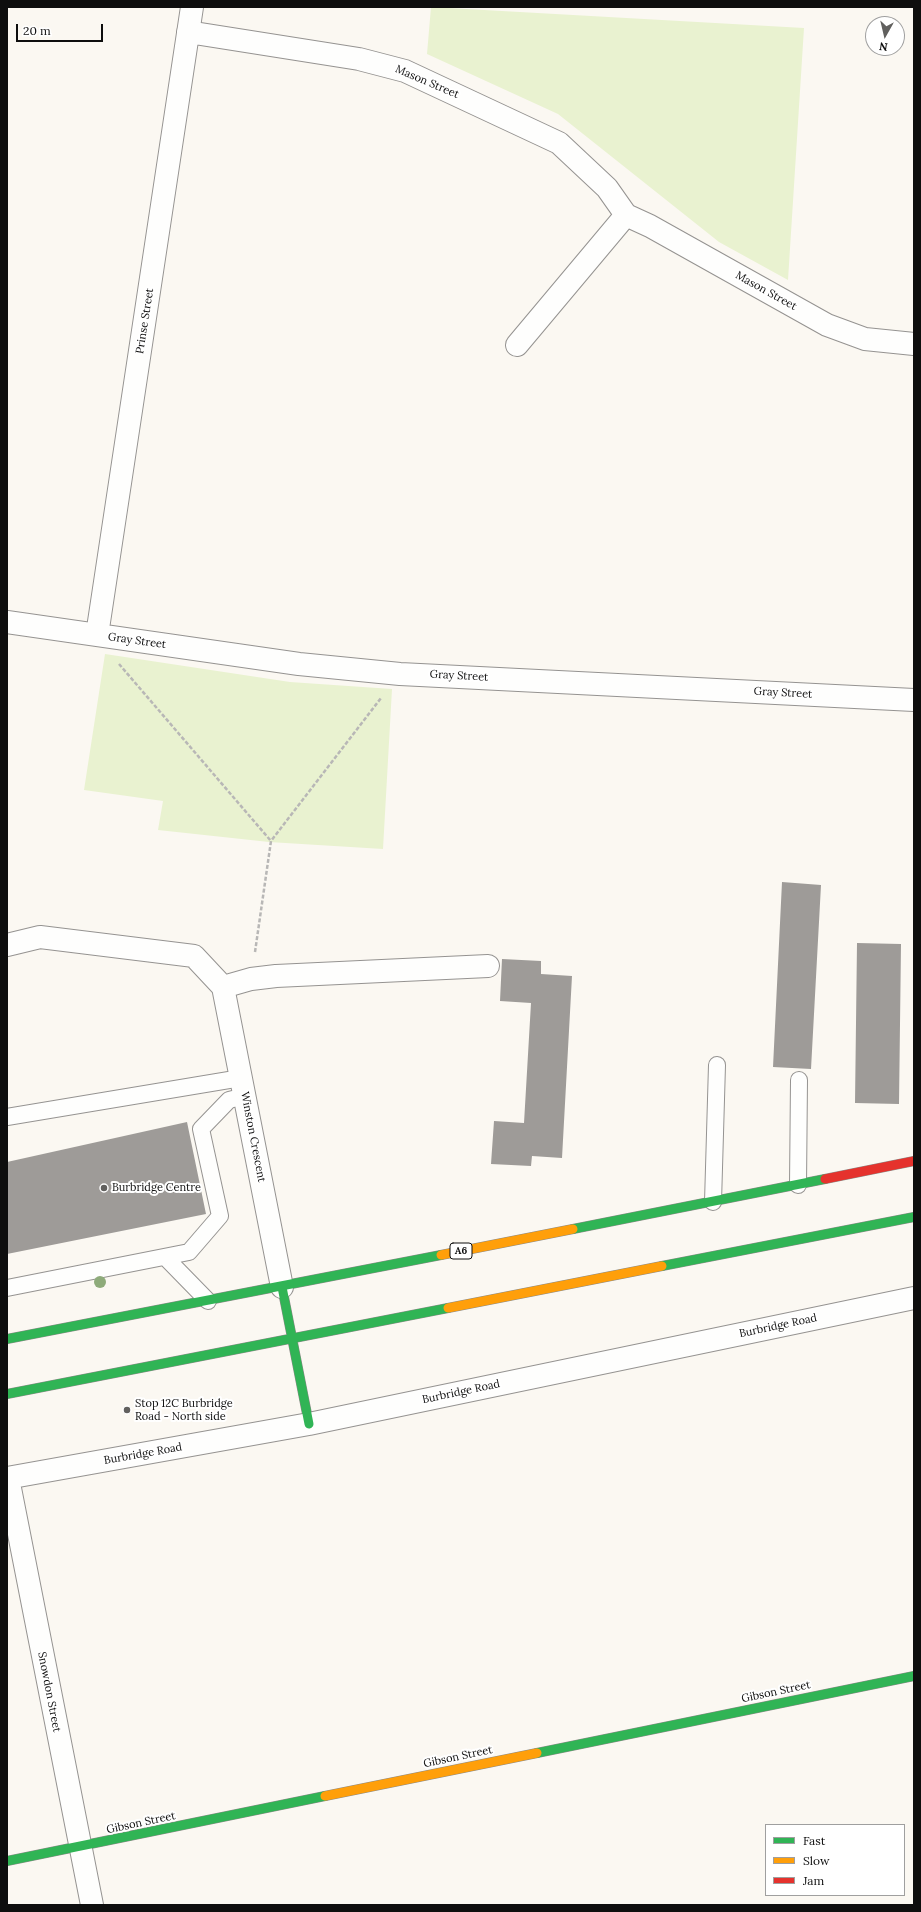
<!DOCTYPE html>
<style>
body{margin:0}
#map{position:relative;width:921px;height:1912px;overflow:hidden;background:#fbf8f2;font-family:Lora,serif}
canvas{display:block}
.frame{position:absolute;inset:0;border:8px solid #0e0e0e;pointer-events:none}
.legend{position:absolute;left:765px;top:1824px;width:140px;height:72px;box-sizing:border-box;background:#fff;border:1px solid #9f9f9f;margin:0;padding:5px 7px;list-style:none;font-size:12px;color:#0e0e0e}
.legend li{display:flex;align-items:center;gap:8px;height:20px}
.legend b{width:20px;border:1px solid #9f9f9f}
.north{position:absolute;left:865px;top:16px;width:40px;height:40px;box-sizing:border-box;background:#fff;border:1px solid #9f9f9f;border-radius:50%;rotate:188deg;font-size:11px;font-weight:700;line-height:16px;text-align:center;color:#0e0e0e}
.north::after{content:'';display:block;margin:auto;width:14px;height:18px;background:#61605e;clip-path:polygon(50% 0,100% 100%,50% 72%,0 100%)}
.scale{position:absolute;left:16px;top:24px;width:87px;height:18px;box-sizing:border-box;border:2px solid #0e0e0e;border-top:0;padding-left:5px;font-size:12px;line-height:14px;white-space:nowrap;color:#0e0e0e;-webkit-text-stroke:3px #fff;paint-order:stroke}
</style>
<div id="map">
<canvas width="921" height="1912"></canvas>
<div class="frame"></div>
<ul class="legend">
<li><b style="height:5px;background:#30b455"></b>Fast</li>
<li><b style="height:5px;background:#ff9f0a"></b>Slow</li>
<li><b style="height:5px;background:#e5322d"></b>Jam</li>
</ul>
<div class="north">N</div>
<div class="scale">20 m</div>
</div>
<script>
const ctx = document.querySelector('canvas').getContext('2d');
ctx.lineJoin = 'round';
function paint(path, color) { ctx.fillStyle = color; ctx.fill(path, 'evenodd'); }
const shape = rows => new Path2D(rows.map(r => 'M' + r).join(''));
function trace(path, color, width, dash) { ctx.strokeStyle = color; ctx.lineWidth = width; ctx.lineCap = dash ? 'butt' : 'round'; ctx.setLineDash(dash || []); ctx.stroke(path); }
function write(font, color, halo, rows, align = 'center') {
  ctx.font = font + ' Lora,serif'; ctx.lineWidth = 4; ctx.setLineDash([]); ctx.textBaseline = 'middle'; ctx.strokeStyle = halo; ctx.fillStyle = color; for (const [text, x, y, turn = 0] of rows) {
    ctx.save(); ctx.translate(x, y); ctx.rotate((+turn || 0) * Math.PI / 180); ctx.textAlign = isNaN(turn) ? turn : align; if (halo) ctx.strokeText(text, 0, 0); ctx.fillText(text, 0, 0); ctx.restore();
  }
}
paint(shape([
 [431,7,804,28,788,280,719,242,558,114,427,54],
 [105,654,290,682,392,689,383,849,269,842,158,830,163,801,84,790]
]), '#e9f2d0');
paint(shape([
 [782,882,821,885,811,1069,773,1067],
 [857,943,901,944,899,1104,855,1103],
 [502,959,541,961,541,974,572,976,562,1158,532,1156,531,1166,491,1164,494,1121,524,1123,531,1003,500,1001],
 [187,1122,206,1214,7,1254,7,1162]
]), '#9e9b98');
const lane = shape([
 [7,1117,241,1078],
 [798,1185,799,1080],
 [713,1202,717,1065],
 [165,1257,208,1301],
 [7,1288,189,1252,220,1216,201,1129,229,1100,245,1096]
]);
const street = shape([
 [188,32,359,59,405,71,559,143,607,188,626,215,650,226,827,325,865,339,914,344],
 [517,345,626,215],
 [7,622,299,664,400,674,914,700],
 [97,635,192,7],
 [7,945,40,937,194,956,223,987,282,1287],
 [223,987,251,979,276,976,488,966],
 [7,1478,309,1424,914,1298],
 [8,1478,92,1905]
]);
const fast = shape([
 [573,1229,825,1179],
 [662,1266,914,1217],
 [282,1287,309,1424],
 [7,1339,441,1255],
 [7,1394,448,1308],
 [537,1753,914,1676],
 [7,1861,325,1796]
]);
const slow = shape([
 [441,1255,573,1229],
 [448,1308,662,1266],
 [325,1796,537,1753]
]);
const jam = shape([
 [825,1179,914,1161]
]);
trace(lane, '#959391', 18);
trace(street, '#959391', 24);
trace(fast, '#8b8a87', 10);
trace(slow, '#8b8a87', 10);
trace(jam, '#8b8a87', 10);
trace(shape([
 [119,664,271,841],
 [255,952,271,841,381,698]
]), '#b8b7b6', 2.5, [4, 2]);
trace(lane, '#fefefd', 16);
trace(street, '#fefefd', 22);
trace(fast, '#30b455', 9);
trace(slow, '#ff9f0a', 9);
trace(jam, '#e5322d', 9);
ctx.fillStyle = '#8eab7a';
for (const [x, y] of [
 [100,1282]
]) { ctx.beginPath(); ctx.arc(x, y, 6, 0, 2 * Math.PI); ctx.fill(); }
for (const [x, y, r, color] of [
 [104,1188,4,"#61605e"],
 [127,1410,4,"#61605e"]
]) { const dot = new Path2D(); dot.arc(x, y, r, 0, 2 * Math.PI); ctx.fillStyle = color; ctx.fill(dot); trace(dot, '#fff', 1.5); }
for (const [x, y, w] of [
 [461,1251,22]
]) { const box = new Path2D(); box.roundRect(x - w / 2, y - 8, w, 16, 3); ctx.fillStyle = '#fff'; ctx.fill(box); trace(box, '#0e0e0e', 1); }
write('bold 10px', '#0e0e0e', null, [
 ["A6",461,1251]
]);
write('11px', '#0e0e0e', '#fff', [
 ["Mason Street",427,82,23],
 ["Mason Street",766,291,29],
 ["Prinse Street",145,321,-81],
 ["Gray Street",137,641,8],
 ["Gray Street",459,676,3],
 ["Gray Street",783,693,3],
 ["Winston Crescent",253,1137,79],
 ["Burbridge Road",778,1326,-12],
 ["Burbridge Road",461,1392,-12],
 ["Burbridge Road",143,1454,-10],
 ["Snowdon Street",49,1692,79],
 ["Gibson Street",776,1692,-12],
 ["Gibson Street",458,1757,-12],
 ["Gibson Street",141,1823,-12]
]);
write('11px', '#0e0e0e', '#fff', [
 ["Burbridge Centre",112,1188],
 ["Stop 12C Burbridge",135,1404],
 ["Road - North side",135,1417]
], 'left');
</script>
